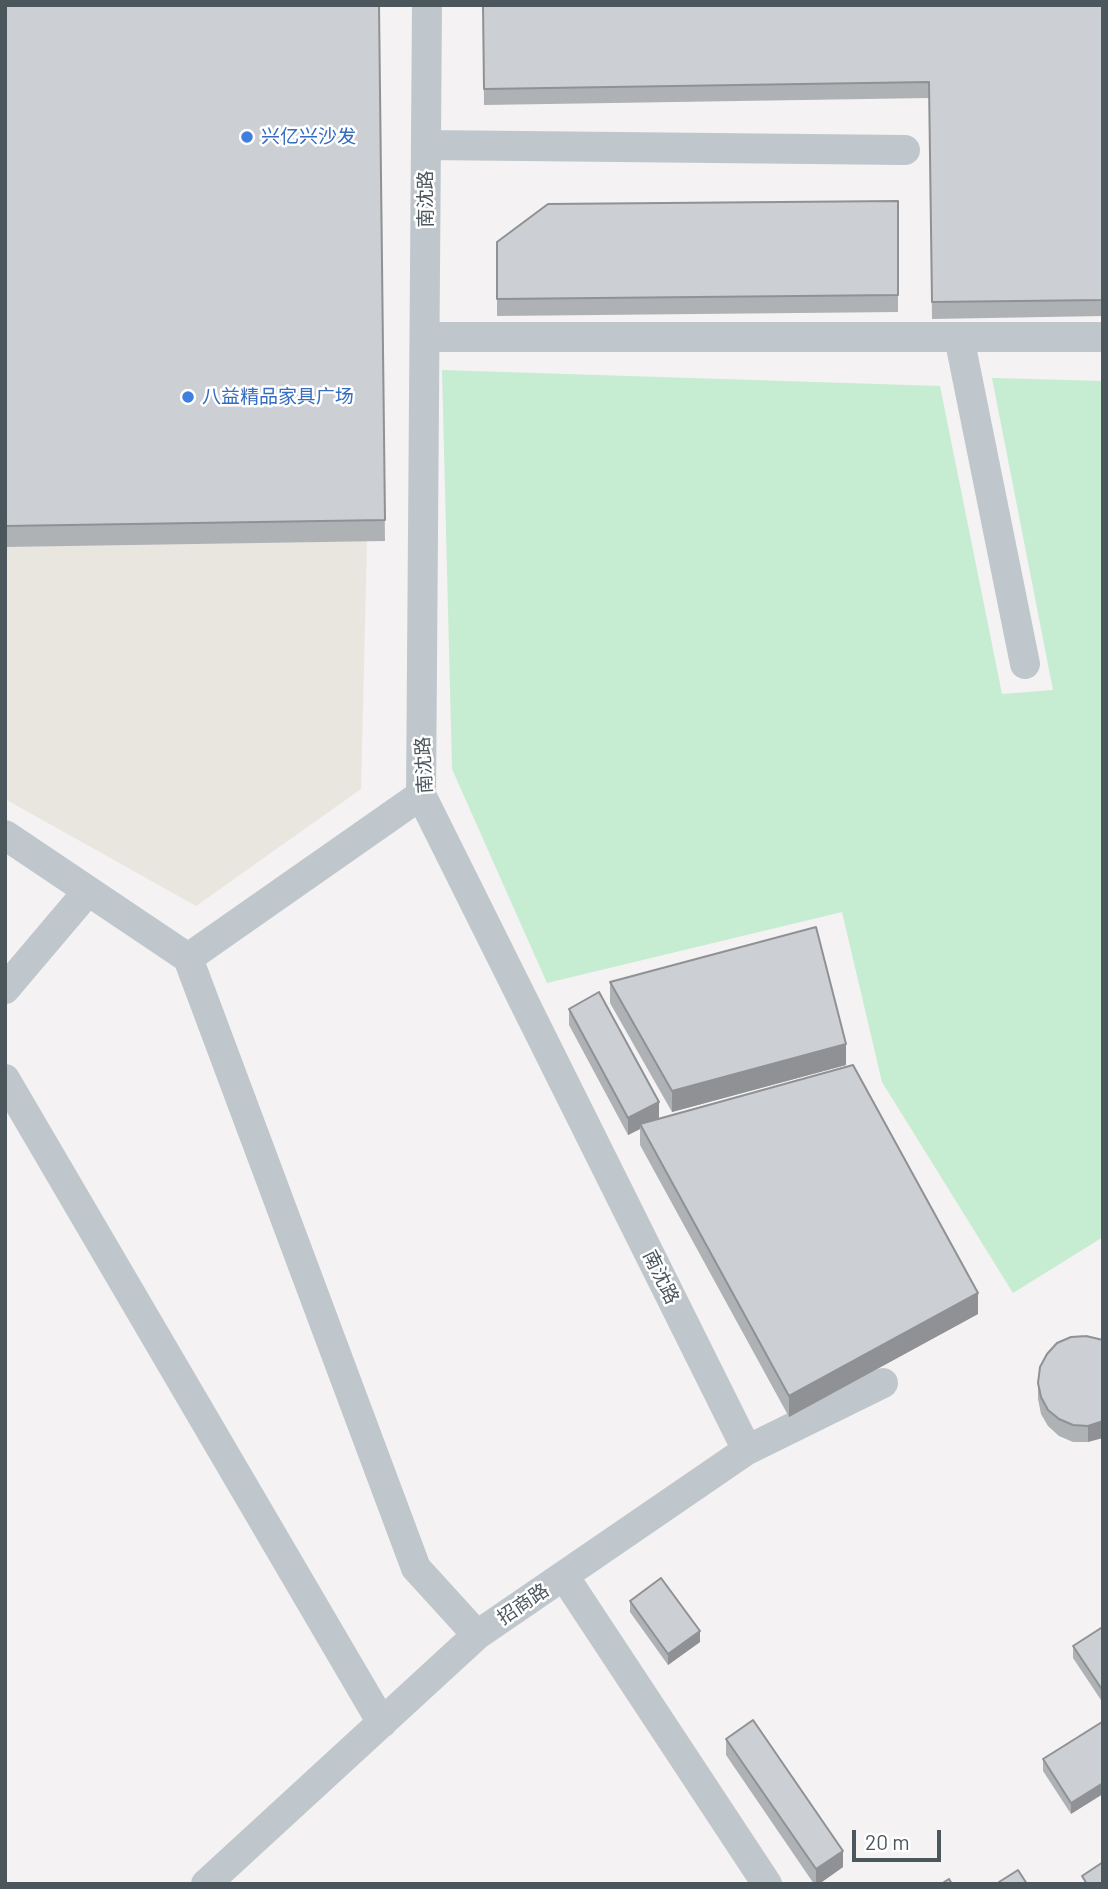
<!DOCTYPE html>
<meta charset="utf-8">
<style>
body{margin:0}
#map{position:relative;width:1108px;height:1889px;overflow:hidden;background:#f4f2f2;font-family:Barlow,sans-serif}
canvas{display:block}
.frame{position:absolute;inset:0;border:7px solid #4b565d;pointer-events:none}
.scale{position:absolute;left:852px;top:1830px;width:89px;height:32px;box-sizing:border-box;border:4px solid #4b565d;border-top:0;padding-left:9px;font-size:21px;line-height:24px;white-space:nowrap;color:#4b565d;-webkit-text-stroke:5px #fff;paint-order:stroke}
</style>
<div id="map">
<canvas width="1108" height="1889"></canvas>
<div class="frame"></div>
<div class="scale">20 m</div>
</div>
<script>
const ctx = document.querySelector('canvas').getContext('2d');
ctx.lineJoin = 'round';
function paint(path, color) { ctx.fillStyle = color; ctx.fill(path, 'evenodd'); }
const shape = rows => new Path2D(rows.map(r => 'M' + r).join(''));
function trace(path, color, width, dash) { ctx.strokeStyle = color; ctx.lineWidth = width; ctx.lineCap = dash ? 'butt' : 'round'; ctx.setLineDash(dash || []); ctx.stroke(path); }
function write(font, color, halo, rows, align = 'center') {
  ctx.font = font + ' Barlow,"Noto Sans SC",sans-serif'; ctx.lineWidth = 5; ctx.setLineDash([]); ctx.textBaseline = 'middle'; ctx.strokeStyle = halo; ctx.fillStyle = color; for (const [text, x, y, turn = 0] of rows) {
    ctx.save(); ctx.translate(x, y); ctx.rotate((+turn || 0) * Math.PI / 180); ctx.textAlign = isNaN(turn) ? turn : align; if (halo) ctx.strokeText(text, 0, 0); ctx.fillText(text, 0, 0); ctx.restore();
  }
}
paint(shape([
 [5,5,380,5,361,789,196,906,5,799]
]), '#e9e6e0');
paint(shape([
 [442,370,940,386,1002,694,1053,690,992,378,1103,381,1103,1237,1013,1293,882,1082,842,912,547,983,452,769]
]), '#c6ecd1');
trace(shape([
 [427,5,421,795,747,1450],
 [426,145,905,150],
 [425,337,1103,337],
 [959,337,1025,664],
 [5,835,188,958,421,795],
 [188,958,416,1568,477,1635],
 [5,989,88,891],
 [5,1079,382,1723],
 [564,1576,767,1884],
 [206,1884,477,1635,747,1450,883,1383]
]), '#bfc7cc', 30);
paint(shape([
 [5,5,379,5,385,541,5,547],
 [483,5,1103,5,1103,316,932,319,929,98,484,105],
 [898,201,898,312,497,316,497,242],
 [610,982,846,1065,672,1112,610,1003],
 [569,1009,659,1119,978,1314,789,1417,640,1145,640,1129,628,1135,569,1025],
 [1100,1339,1088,1442,1073,1442,1059,1436,1048,1426,1041,1414,1038,1399,1038,1383],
 [630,1601,700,1642,668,1665,630,1612],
 [1103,1631,1103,1703,1073,1658,1073,1646],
 [1102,1722,1071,1814,1043,1771,1043,1759],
 [726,1739,843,1867,819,1884,814,1884,726,1755]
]), '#afb2b5');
paint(shape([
 [846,1044,846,1065,672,1112,672,1091],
 [659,1102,659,1119,640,1124,640,1129,628,1135,628,1118],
 [978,1293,978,1314,789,1417,789,1396],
 [1103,1421,1103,1438,1088,1442,1088,1426],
 [700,1631,700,1642,668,1665,668,1654],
 [1103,1783,1103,1794,1071,1814,1071,1803],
 [843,1851,843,1867,819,1884,816,1884,816,1869]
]), '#8f9194');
const building = shape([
 [5,5,379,5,385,520,5,526,5,5],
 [483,5,1103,5,1103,300,932,302,929,82,484,89,483,5],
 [898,201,898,295,497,299,497,242,548,204,898,201],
 [816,927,846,1044,672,1091,610,982,816,927],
 [599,992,659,1102,628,1118,569,1009,599,992],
 [853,1065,978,1293,789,1396,640,1124,853,1065],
 [1086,1336,1103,1340,1103,1421,1088,1426,1073,1425,1059,1419,1048,1410,1041,1397,1038,1383,1040,1367,1047,1354,1057,1343,1071,1337,1086,1336],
 [661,1578,700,1631,668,1654,630,1601,661,1578],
 [1101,1628,1103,1631,1103,1691,1073,1646,1101,1628],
 [753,1720,843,1851,816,1869,726,1739,753,1720],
 [1102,1722,1103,1783,1071,1803,1043,1759,1102,1722],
 [1103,1862,1103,1884,1087,1884,1082,1876,1103,1862],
 [1018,1870,1027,1884,1000,1884,999,1882,1018,1870],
 [949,1879,952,1884,941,1884,949,1879]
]);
paint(building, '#cccfd3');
trace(building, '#8f9194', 2);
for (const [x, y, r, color] of [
 [247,137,7,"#3f7fe0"],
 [188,397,7,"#3f7fe0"]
]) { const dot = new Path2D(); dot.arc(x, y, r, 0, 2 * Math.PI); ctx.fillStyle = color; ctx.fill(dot); trace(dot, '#fff', 2.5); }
write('19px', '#366cbe', '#fff', [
 ["兴亿兴沙发",261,137],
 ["八益精品家具广场",202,397]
], 'left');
write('19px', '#4b565d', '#fff', [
 ["南沈路",426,199,-90],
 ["南沈路",424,765,-93],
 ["南沈路",661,1277,64],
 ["招商路",523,1604,-34]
]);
</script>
